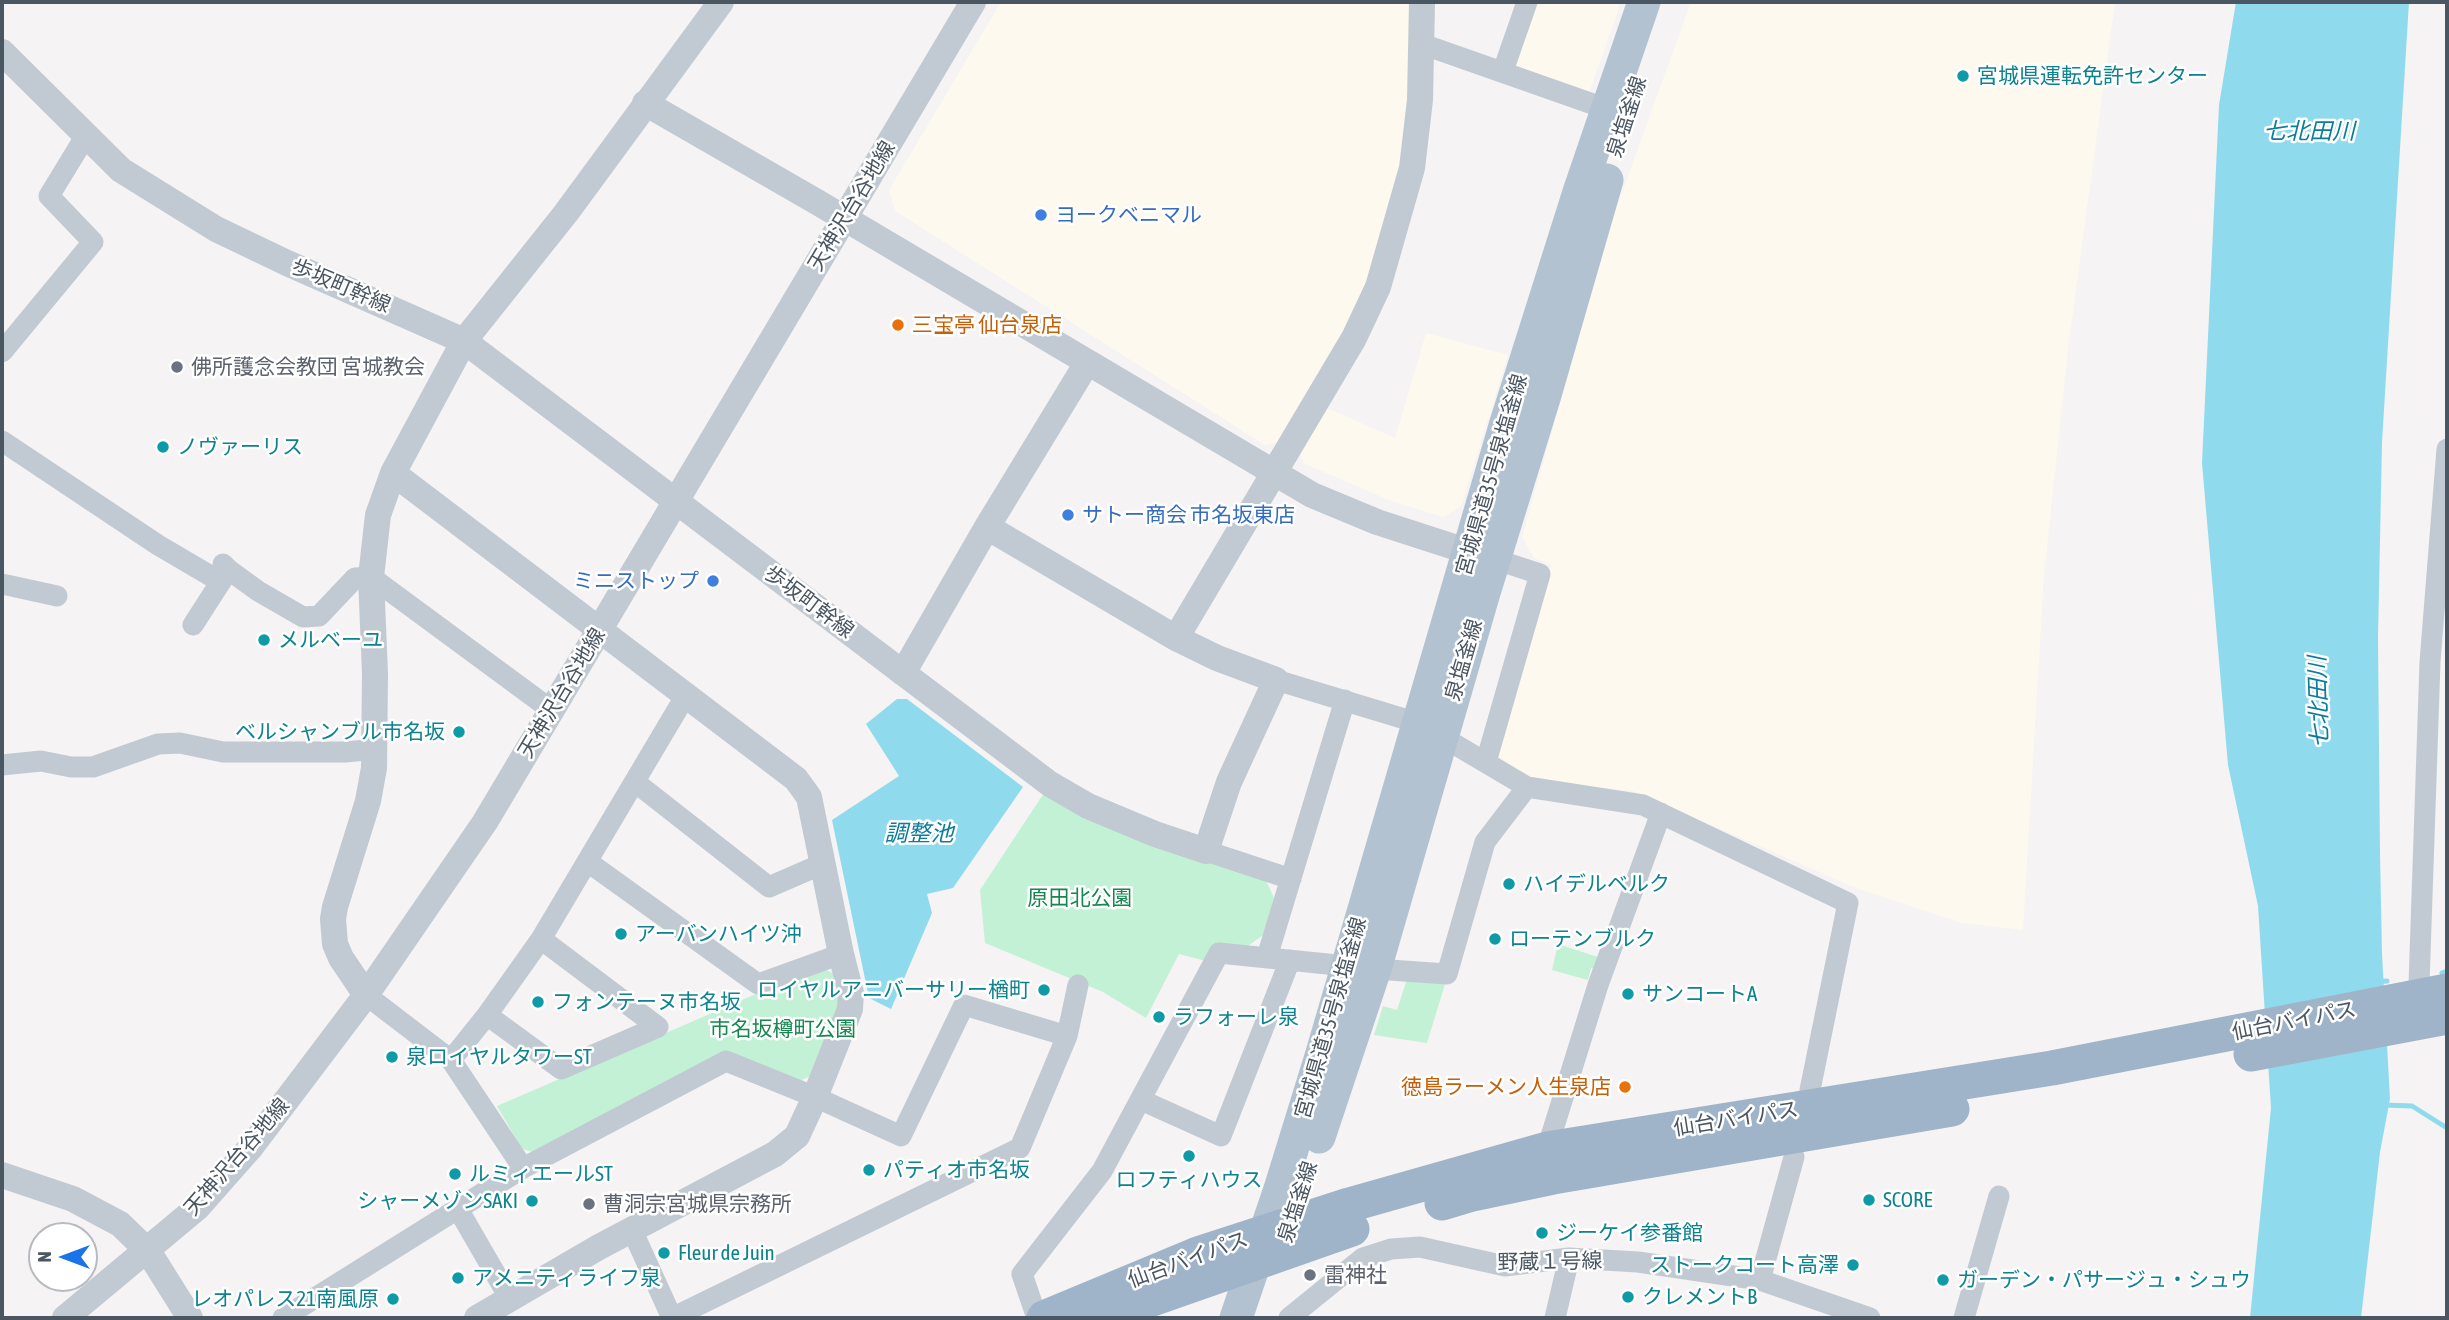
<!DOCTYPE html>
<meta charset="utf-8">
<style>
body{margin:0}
#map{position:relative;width:2449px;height:1320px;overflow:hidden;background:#f5f3f3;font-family:"Asap Condensed",sans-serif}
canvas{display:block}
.frame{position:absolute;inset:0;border:4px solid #4a5661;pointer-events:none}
.north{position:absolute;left:28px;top:1222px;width:70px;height:70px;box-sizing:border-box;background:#fff;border:2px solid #b7bbc0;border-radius:50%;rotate:270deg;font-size:19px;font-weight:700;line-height:28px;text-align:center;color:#4a5661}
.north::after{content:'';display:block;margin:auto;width:24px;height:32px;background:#1a73e8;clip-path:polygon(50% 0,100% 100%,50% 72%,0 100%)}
</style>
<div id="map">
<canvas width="2449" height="1320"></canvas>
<div class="frame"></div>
<div class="north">N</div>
</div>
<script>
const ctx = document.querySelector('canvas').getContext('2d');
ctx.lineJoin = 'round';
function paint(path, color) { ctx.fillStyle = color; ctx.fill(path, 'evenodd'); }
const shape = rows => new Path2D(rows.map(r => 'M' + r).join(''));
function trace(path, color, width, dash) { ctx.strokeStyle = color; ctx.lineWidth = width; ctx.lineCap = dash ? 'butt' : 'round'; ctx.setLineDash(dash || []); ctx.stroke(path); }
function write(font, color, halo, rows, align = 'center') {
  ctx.font = font + ' "Asap Condensed","Noto Sans JP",sans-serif'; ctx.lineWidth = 5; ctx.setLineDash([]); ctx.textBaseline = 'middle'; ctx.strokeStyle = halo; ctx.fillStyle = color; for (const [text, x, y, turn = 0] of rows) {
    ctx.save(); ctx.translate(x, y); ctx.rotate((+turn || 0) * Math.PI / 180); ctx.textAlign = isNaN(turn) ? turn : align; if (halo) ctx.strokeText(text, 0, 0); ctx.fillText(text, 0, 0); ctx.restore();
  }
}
paint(shape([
 [1001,2,1413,2,1404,160,1379,258,1349,328,1280,442,1265,445,895,211,889,190],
 [1536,2,1621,2,1589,93,1517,68,1515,61],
 [1691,2,2115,2,2068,349,2044,576,2023,930,1962,923,1856,888,1633,791,1534,780,1496,755,1551,565,1534,558,1522,537,1611,223],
 [1426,333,1508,355,1461,506,1443,517,1391,501,1303,463,1300,453,1325,407,1395,438]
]), '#fdf9ef');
paint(shape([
 [1046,790,1265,878,1274,898,1265,934,1246,947,1206,961,1179,954,1146,1018,1103,992,985,943,980,890],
 [1558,944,1601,958,1597,970,1591,968,1588,980,1552,970],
 [824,969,835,974,839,1006,811,1076,799,1081,729,1054,533,1152,522,1149,497,1106,756,994],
 [1407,979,1445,984,1427,1043,1374,1035,1383,1006,1397,1010]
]), '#c3f1d5');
paint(shape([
 [2236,2,2409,2,2382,442,2378,638,2380,854,2382,954,2390,1099,2380,1152,2361,1318,2250,1318,2271,1108,2258,906,2228,765,2202,463,2219,105],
 [897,699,907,699,1023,787,953,888,927,894,932,913,891,1009,869,998,832,820,899,776,866,724]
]), '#90daee');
trace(shape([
 [2442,973,2447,971],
 [2376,982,2387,981],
 [2383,1105,2412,1106,2447,1128]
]), '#90daee', 5);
trace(shape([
 [1422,44,1607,109],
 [1503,71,1527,2],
 [2,352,93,242,49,196,85,137],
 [2,441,158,545,221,582],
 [223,564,229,570,258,591,303,617,319,616,355,578,371,577,550,709],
 [2,584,57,596],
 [193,625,227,572],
 [1276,680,1418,723],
 [1442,740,1456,745,1527,787,1643,805,1848,903,1810,1090],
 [1486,762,1540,574,1494,559],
 [2,765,41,761,71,767,93,767,158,744,180,743,223,752,345,752,376,749],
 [635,782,769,887,822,864],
 [1206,851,1291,879],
 [588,862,758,984,841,954],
 [1267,957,1345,700],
 [1375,969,1447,974,1485,842,1527,787],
 [2419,984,2430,662,2447,449],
 [366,995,451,1060,523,1168],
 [487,1015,561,1069,658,1027,541,939],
 [451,1060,487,1015,541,939,686,695],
 [1141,1100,1221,1136,1290,960],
 [1547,1149,1598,985,1661,813],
 [458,1209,510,1299],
 [632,1230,672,1318],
 [1760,1280,1794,1157],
 [283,1318,523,1168,726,1061,815,1097,901,1136,964,1005,1067,1036],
 [672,1318,1020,1148,1067,1036,1078,985],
 [1037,1318,1022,1274,1102,1171,1219,953,1347,966],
 [1289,1318,1363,1258,1391,1249,1420,1247,1505,1266,1569,1258,1638,1262,1760,1280,1870,1318],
 [1555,1318,1569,1258],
 [1964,1318,1999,1196]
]), '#c1cad2', 21);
trace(shape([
 [2,52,121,170,216,229,287,263,464,341,1050,784,1088,806,1155,834,1206,851,1229,782,1276,680,1217,658,1176,638,987,527],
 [645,103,817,202,1312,495,1377,522,1485,557],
 [393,473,796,779,809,797,841,954,851,993,850,1009,815,1097,797,1136,775,1154,599,1247,477,1318],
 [1176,638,1354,338,1378,287,1412,168,1420,100,1422,2],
 [903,673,987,527,1087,363],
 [366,995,341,958,335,944,333,919,335,907,368,801,374,768,375,674,371,577,378,515,393,473,464,341,566,213,721,2],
 [2,1175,73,1199,120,1224,148,1251,190,1318],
 [65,1318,198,1207,251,1147,366,995,485,822,973,2]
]), '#c1cad2', 26);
trace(shape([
 [1319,1137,1375,969,1483,596,1545,395,1607,180],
 [1236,1318,1280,1189,1322,1053,1505,426,1580,189,1644,2]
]), '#b3c2d1', 33);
trace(shape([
 [2251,1054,2447,1017],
 [1442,1203,1472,1194,1553,1177,1952,1109],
 [1044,1318,1198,1254,1349,1205,1547,1149,2052,1068,2447,991],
 [1107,1318,1138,1304,1352,1229]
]), '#9fb4c9', 35);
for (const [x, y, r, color] of [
 [1963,76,7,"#0f9aa8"],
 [1041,215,7,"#3f7fe0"],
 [898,325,7,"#e8710a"],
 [177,367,7,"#6b7280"],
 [163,447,7,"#0f9aa8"],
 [1068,515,7,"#3f7fe0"],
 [713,581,7,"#3f7fe0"],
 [264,640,7,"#0f9aa8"],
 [459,732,7,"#0f9aa8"],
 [1509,884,7,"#0f9aa8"],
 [621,934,7,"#0f9aa8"],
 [1495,939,7,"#0f9aa8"],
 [1044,990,7,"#0f9aa8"],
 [1628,994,7,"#0f9aa8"],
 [538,1002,7,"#0f9aa8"],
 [1159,1017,7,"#0f9aa8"],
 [392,1057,7,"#0f9aa8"],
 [1625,1087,7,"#e8710a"],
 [1189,1156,7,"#0f9aa8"],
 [869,1170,7,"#0f9aa8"],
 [455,1174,7,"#0f9aa8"],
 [1869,1200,7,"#0f9aa8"],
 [532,1201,7,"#0f9aa8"],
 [589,1204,7,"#6b7280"],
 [1542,1233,7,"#0f9aa8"],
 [664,1253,7,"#0f9aa8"],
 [1853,1265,7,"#0f9aa8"],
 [1310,1275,7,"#6b7280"],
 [458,1278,7,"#0f9aa8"],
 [1943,1280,7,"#0f9aa8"],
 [1628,1297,7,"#0f9aa8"],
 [393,1299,7,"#0f9aa8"]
]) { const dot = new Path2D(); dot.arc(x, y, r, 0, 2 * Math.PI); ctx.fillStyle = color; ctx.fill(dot); trace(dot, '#fff', 2.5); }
write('21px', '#0d838f', '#fff', [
 ["宮城県運転免許センター",1977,76],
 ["ノヴァーリス",177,447],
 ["メルベーユ",278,640],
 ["ベルシャンブル市名坂",445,732,"right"],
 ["ハイデルベルク",1523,884],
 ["アーバンハイツ沖",635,934],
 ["ローテンブルク",1509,939],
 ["ロイヤルアニバーサリー楢町",1030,990,"right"],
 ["サンコートA",1642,994],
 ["フォンテーヌ市名坂",552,1002],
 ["ラフォーレ泉",1173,1017],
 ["泉ロイヤルタワーST",406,1057],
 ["パティオ市名坂",883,1170],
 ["ルミィエールST",469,1174],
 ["ロフティハウス",1189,1180,"center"],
 ["SCORE",1883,1200],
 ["シャーメゾンSAKI",518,1201,"right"],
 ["ジーケイ参番館",1556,1233],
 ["Fleur de Juin",678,1253],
 ["ストークコート高澤",1839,1265,"right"],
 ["アメニティライフ泉",472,1278],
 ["ガーデン・パサージュ・シュウ",1957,1280],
 ["クレメントB",1642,1297],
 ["レオパレス21南風原",379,1299,"right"]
], 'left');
write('21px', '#4a5661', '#fff', [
 ["泉塩釜線",1627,117,-72],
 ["天神沢台谷地線",852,206,-59],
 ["歩坂町幹線",341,286,23],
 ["宮城県道35号泉塩釜線",1492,475,-74],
 ["歩坂町幹線",809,602,37],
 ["泉塩釜線",1464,660,-74],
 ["天神沢台谷地線",562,693,-59],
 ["宮城県道35号泉塩釜線",1331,1018,-74],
 ["仙台バイパス",2294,1021,-11],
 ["仙台バイパス",1736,1119,-9],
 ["天神沢台谷地線",237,1157,-49],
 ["泉塩釜線",1298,1202,-72],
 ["仙台バイパス",1188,1260,-20],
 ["野蔵１号線",1550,1262,-1]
]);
write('21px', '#366cbe', '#fff', [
 ["ヨークベニマル",1055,215],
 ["サトー商会 市名坂東店",1082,515],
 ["ミニストップ",699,581,"right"]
], 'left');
write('21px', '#c56008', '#fff', [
 ["三宝亭 仙台泉店",912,325],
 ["徳島ラーメン人生泉店",1611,1087,"right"]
], 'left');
write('21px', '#5b616d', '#fff', [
 ["佛所護念会教団 宮城教会",191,367],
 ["曹洞宗宮城県宗務所",603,1204],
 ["雷神社",1324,1275]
], 'left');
write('21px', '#17864f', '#fff', [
 ["原田北公園",1080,898],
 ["市名坂樽町公園",783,1029]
]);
write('italic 23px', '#0c7c9b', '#fff', [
 ["七北田川",2309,132],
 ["七北田川",2319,702,-92],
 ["調整池",919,834]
]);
</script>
